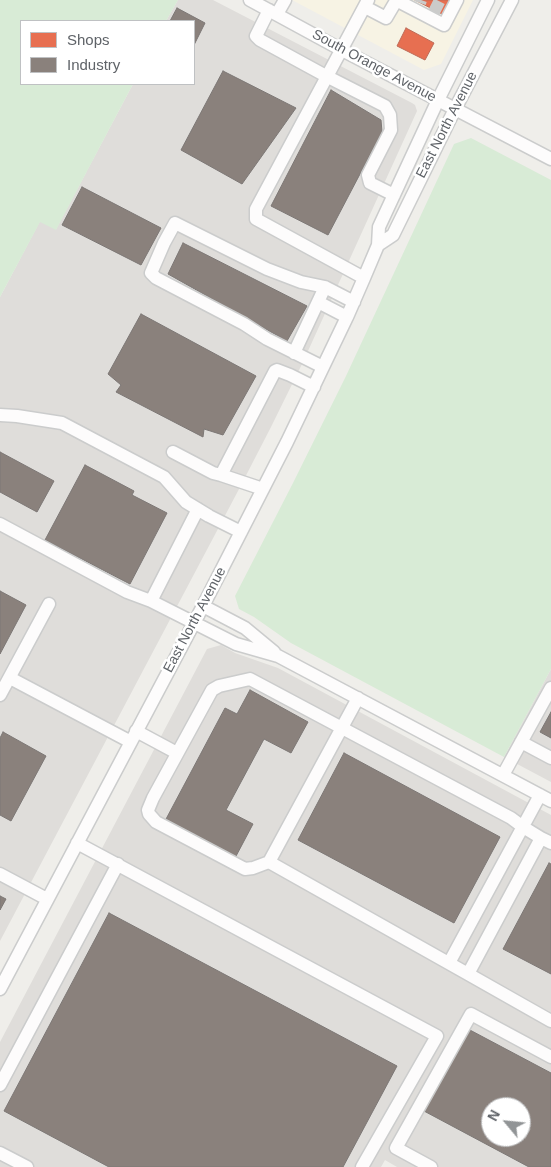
<!DOCTYPE html>
<style>
body{margin:0}
#map{position:relative;width:551px;height:1167px;overflow:hidden;background:#efeeea;font-family:Helvetica,sans-serif}
canvas{display:block}
.legend{position:absolute;left:20px;top:20px;width:175px;height:65px;box-sizing:border-box;background:#fff;border:1px solid #bfc1c3;margin:0;padding:6px 9px;list-style:none;font-size:15px;color:#5f6368}
.legend li{display:flex;align-items:center;gap:10px;height:25px}
.legend b{width:25px;border:1px solid #bfc1c3}
.north{position:absolute;left:481px;top:1097px;width:50px;height:50px;box-sizing:border-box;background:#fff;border:1px solid #bfc1c3;border-radius:50%;rotate:298deg;font-size:14px;font-weight:700;line-height:20px;text-align:center;color:#5f6368}
.north::after{content:'';display:block;margin:auto;width:18px;height:22px;background:#919496;clip-path:polygon(50% 0,100% 100%,50% 72%,0 100%)}
</style>
<div id="map">
<canvas width="551" height="1167"></canvas>
<ul class="legend">
<li><b style="height:14px;background:#e76f51"></b>Shops</li>
<li><b style="height:14px;background:#8a817c"></b>Industry</li>
</ul>
<div class="north">N</div>
</div>
<script>
const ctx = document.querySelector('canvas').getContext('2d');
ctx.lineJoin = 'round';
function paint(path, color) { ctx.fillStyle = color; ctx.fill(path, 'evenodd'); }
const shape = rows => new Path2D(rows.map(r => 'M' + r).join(''));
function trace(path, color, width, dash) { ctx.strokeStyle = color; ctx.lineWidth = width; ctx.lineCap = dash ? 'butt' : 'round'; ctx.setLineDash(dash || []); ctx.stroke(path); }
function write(font, color, halo, rows, align = 'center') {
  ctx.font = font + ' Helvetica,sans-serif'; ctx.lineWidth = 5; ctx.setLineDash([]); ctx.textBaseline = 'middle'; ctx.strokeStyle = halo; ctx.fillStyle = color; for (const [text, x, y, turn = 0] of rows) {
    ctx.save(); ctx.translate(x, y); ctx.rotate((+turn || 0) * Math.PI / 180); ctx.textAlign = isNaN(turn) ? turn : align; if (halo) ctx.strokeText(text, 0, 0); ctx.fillText(text, 0, 0); ctx.restore();
  }
}
paint(shape([
 [292,0,473,0,441,64,424,70]
]), '#f7f3e4');
paint(shape([
 [178,0,213,0,412,103,415,105,417,111,303,362,271,427,238,491,0,941,0,297,40,221,56,229,133,84,194,84,194,21,166,21],
 [221,645,235,653,278,668,551,815,551,1167,397,1167,385,1160,381,1167,0,1167,0,1042,207,649],
 [491,1107,521,1107,521,1137,491,1137],
 [551,669,551,782,504,757]
]), '#dfddda');
paint(shape([
 [0,0,178,0,166,21,21,21,21,84,133,84,56,230,40,222,0,297],
 [471,138,551,180,551,669,504,757,291,643,254,617,239,609,235,596,293,483,346,376,454,144]
]), '#d8ebd6');
const shops = shape([
 [415,0,448,0,452,2,444,15,415,0],
 [406,28,434,43,425,60,397,46,406,28]
]);
paint(shops, '#e76f51');
trace(shops, '#be6b58', 1);
const industry = shape([
 [177,8,205,23,194,45,194,21,170,21,177,8],
 [223,71,296,108,242,184,181,150,223,71],
 [331,90,381,120,382,132,328,235,271,206,331,90],
 [82,187,161,228,141,265,62,225,82,187],
 [183,243,307,306,287,341,168,274,183,243],
 [141,314,256,376,223,435,204,429,203,437,116,392,121,385,108,374,141,314],
 [0,452,54,481,37,512,0,492,0,452],
 [85,465,134,491,132,495,167,513,130,584,45,540,85,465],
 [0,591,26,605,0,654,0,591],
 [250,690,308,722,291,753,264,739,226,810,253,824,235,858,165,821,225,708,237,714,250,690],
 [551,712,551,738,540,732,551,712],
 [3,732,46,756,11,821,0,815,0,738,3,732],
 [344,753,500,837,454,923,298,840,344,753],
 [549,863,551,864,551,974,503,949,549,863],
 [0,896,6,899,0,910,0,896],
 [109,913,397,1066,343,1167,109,1167,4,1111,109,913],
 [468,1029,551,1073,551,1167,529,1167,424,1111,468,1029],
 [491,1107,521,1107,521,1137,491,1137,491,1107]
]);
paint(industry, '#8a817c');
trace(industry, '#7d7876', 1);
trace(shape([
 [420,3,421,0],
 [434,12,440,0]
]), '#cbcbca', 12, [12, 6]);
const minor = shape([
 [250,0,342,50,551,159],
 [396,0,444,25,457,0],
 [365,7,386,18,396,1],
 [269,10,256,36,260,40,326,76,385,106,390,115,391,130,368,175,370,183,394,195],
 [277,14,285,0],
 [378,245,393,235,455,109,512,0],
 [364,278,256,219,256,209,368,0],
 [318,302,347,317],
 [294,353,325,287],
 [323,367,267,339,244,324,156,278,151,273,164,243,175,223,267,269,301,282,325,287,354,302],
 [0,415,17,416,62,423,164,477,186,502,209,516,241,532],
 [173,452,213,473,221,475],
 [263,489,221,475,275,371,277,370,290,375,314,387],
 [0,524,127,592,151,601,236,644,278,656,551,801],
 [151,601,198,509],
 [203,606,245,628,274,652],
 [10,678,131,742],
 [0,695,49,604],
 [358,698,269,862,468,974],
 [136,731,177,753],
 [521,742,551,758],
 [503,775,551,688],
 [77,843,437,1036,362,1167],
 [551,843,541,838,468,974,551,1021],
 [269,862,253,868,245,869,156,822,149,814,148,810,153,798,212,690,219,686,250,679,511,818,523,827,541,838],
 [0,874,47,899],
 [449,963,540,795],
 [0,989,203,606,287,442,347,317,364,278,378,245,379,227,438,100,488,0],
 [0,1085,118,864],
 [0,1153,27,1167],
 [431,1167,396,1148,471,1014,551,1057]
]);
trace(minor, '#cbcccc', 15);
trace(minor, '#fdfcfc', 12);
write('14px', '#5f6368', '#fff', [
 ["South Orange Avenue",374,66,28],
 ["East North Avenue",447,125,-63],
 ["East North Avenue",195,620,-62]
]);
</script>
